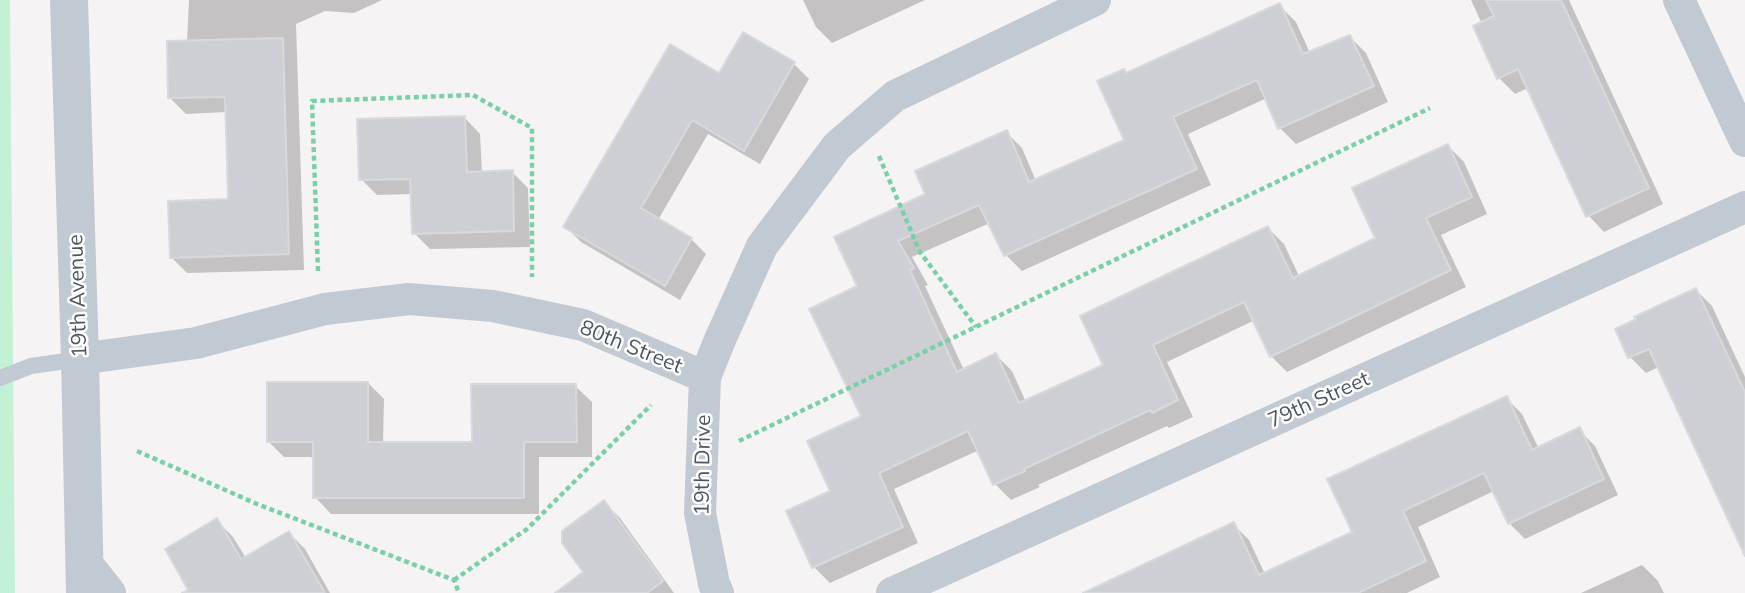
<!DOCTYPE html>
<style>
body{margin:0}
canvas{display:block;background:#f5f3f3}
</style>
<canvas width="1745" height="593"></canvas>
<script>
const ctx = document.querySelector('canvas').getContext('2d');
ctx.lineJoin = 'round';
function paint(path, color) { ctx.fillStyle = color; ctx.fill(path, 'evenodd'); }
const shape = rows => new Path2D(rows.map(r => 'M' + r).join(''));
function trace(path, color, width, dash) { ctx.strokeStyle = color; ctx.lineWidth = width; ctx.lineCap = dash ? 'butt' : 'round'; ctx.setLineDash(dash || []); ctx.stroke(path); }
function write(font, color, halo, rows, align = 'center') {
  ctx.font = font + ' Mulish,sans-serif'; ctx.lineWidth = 5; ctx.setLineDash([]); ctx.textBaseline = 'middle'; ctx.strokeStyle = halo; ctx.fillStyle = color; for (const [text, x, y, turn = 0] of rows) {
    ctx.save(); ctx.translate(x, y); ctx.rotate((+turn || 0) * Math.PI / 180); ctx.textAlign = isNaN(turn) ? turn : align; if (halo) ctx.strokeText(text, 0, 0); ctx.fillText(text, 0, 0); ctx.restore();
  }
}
paint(shape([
 [0,0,10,0,15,593,0,593]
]), '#c3f1d5');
paint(shape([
 [189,0,382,0,354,13,325,11,296,24,304,270,187,273,171,257,230,201,227,112,186,114,170,98,187,42],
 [803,0,925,0,832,43,816,27],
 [1471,0,1569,0,1663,204,1604,232,1588,215,1528,88,1515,94,1499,78,1482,24],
 [1280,6,1296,22,1310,53,1350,37,1366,53,1388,102,1296,144,1280,128,1267,98,1188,134,1211,185,1022,271,1006,255,990,223,912,257,928,285,925,286,964,370,996,355,1012,371,1026,402,1105,366,1268,228,1284,244,1299,276,1377,239,1448,146,1464,162,1487,214,1441,235,1466,287,1287,372,1271,356,1255,320,1167,362,1193,417,1169,428,1167,426,1038,485,1040,487,1011,500,995,484,979,450,894,489,918,543,830,583,814,567,832,492,863,417,859,287,928,195,1006,132,1022,148,1036,181,1126,140,1127,74],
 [744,35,794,64,809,79,760,164,708,134,658,220,691,239,706,254,680,300,581,242,566,227,720,76],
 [464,117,480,134,482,173,512,172,528,188,530,247,430,249,414,233,413,194,377,195,361,179],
 [1696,290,1712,306,1745,377,1745,553,1659,367,1646,373,1630,357],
 [368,383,384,399,383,444,473,444,575,386,592,402,592,457,539,457,539,514,331,514,315,497,315,462,311,457,284,457,268,441],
 [1506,398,1522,414,1539,449,1579,430,1595,446,1618,495,1525,539,1509,523,1494,491,1418,527,1440,577,1407,593,1088,593,1233,524,1249,540,1265,574,1354,533],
 [604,502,620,518,674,593,558,593,586,573],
 [217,521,233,537,246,558,289,533,305,549,330,593,192,593],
 [1642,565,1658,581,1664,593,1581,593]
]), '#0003');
const building = shape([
 [1486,0,1561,0,1649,188,1586,217,1518,69,1497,79,1473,26,1494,16,1486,0],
 [1280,3,1303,54,1350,35,1374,86,1278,129,1257,80,1173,117,1197,169,1004,256,979,205,898,241,914,268,910,270,957,372,996,353,1019,403,1103,365,1080,316,1268,226,1293,278,1375,238,1352,188,1448,144,1472,197,1426,218,1451,270,1270,357,1244,302,1153,345,1178,400,1152,413,1150,410,1024,469,1025,471,993,485,968,431,879,473,903,527,812,568,786,511,830,491,807,441,861,416,809,309,857,286,834,237,925,194,915,171,1007,130,1029,182,1124,140,1097,81,1124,69,1126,73,1280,3],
 [743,32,795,62,744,151,692,120,667,164,641,208,692,238,665,286,563,227,670,44,719,73,743,32],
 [283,38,289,254,170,258,168,201,228,199,225,97,168,98,167,41,283,38],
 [465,116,467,172,513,170,514,231,412,234,410,179,359,180,357,119,465,116],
 [1696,288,1745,392,1745,556,1649,349,1628,358,1615,329,1636,319,1634,317,1696,288],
 [267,382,368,382,368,442,472,442,471,384,576,384,577,442,524,442,524,498,313,498,313,442,267,442,267,382],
 [1507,396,1532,450,1580,427,1604,479,1508,524,1484,473,1403,511,1426,561,1358,593,1083,593,1234,522,1259,575,1352,532,1327,479,1507,396],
 [604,500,663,581,647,593,555,593,583,572,562,543,562,531,604,500],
 [217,518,241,559,289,531,325,593,182,593,188,590,165,549,217,518]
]);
paint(building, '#cdcfd5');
trace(building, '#d7d9de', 2);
trace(shape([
 [879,156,920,252,976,327],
 [318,271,312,101,473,95,532,128,532,277],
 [739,441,1430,108],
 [137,451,257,504,454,580,459,593],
 [454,580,527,529,651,405]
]), '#7ad0a6', 4.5, [5, 3.5]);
trace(shape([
 [0,378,31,366,80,359]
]), '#c1cad2', 16);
trace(shape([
 [1679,0,1745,141],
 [80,359,196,343,325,309,409,299,493,306,583,325,705,377],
 [84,560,110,593],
 [718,593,714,584,700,513,705,377,719,342,762,246,837,146,895,96,1095,0],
 [892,593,1745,207]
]), '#c1cad2', 32);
trace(shape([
 [69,0,80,359,85,593]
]), '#c1cad2', 38);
write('21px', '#4a5661', '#fff', [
 ["19th Avenue",78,296,-92],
 ["80th Street",631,347,22],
 ["79th Street",1319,400,-24],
 ["19th Drive",703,465,-89]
]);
</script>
